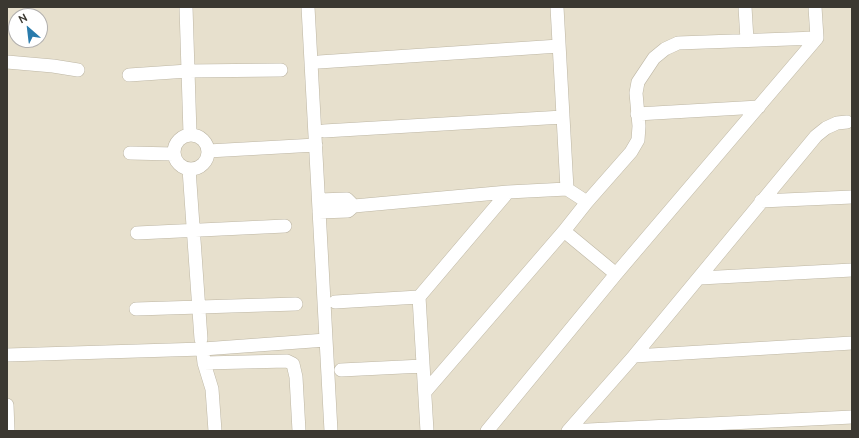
<!DOCTYPE html>
<style>
body{margin:0}
#map{position:relative;width:859px;height:438px;overflow:hidden;background:#e7e0cd;font-family:Ubuntu,sans-serif}
canvas{display:block}
.frame{position:absolute;inset:0;border:8px solid #3b3831;pointer-events:none}
.north{position:absolute;left:8px;top:8px;width:40px;height:40px;box-sizing:border-box;background:#fff;border:1px solid #b1afad;border-radius:50%;rotate:332deg;font-size:11px;font-weight:700;line-height:16px;text-align:center;color:#3b3831}
.north::after{content:'';display:block;margin:auto;width:14px;height:18px;background:#297bac;clip-path:polygon(50% 0,100% 100%,50% 72%,0 100%)}
</style>
<div id="map">
<canvas width="859" height="438"></canvas>
<div class="frame"></div>
<div class="north">N</div>
</div>
<script>
const ctx = document.querySelector('canvas').getContext('2d');
ctx.lineJoin = 'round';
const shape = rows => new Path2D(rows.map(r => 'M' + r).join(''));
function trace(path, color, width, dash) { ctx.strokeStyle = color; ctx.lineWidth = width; ctx.lineCap = dash ? 'butt' : 'round'; ctx.setLineDash(dash || []); ctx.stroke(path); }
const street = shape([
 [186,7,190,134],
 [308,7,331,431],
 [557,7,567,189],
 [745,7,747,40],
 [7,62,53,66,78,70],
 [319,62,559,46],
 [129,75,188,71,281,70],
 [637,114,759,107],
 [324,131,563,117],
 '174 152a17 17 0 1 1 34 0a17 17 0 1 1-34 0Z',
 [208,151,316,145],
 [130,153,174,154],
 [189,169,201,339],
 [319,200,347,199,354,206],
 [761,201,852,197],
 [319,212,348,211,354,206,508,192,567,189,587,202],
 [564,231,616,274],
 [137,233,285,226],
 [700,278,852,270],
 [419,297,427,431],
 [335,302,419,297,508,192],
 [136,309,296,304],
 [203,354,204,363,212,389,215,431],
 [7,355,203,349,326,340],
 [634,356,852,343],
 [204,363,287,361,293,364,296,377,299,431],
 [341,370,423,366],
 [425,392,564,231,587,202,631,152,638,140,639,126,636,93,638,82,654,58,665,49,678,43,817,38],
 [7,405,8,431],
 [487,431,616,274,817,38,815,7],
 [568,431,634,356,816,136,826,128,837,123,847,122],
 [568,431,852,417]
]);
trace(street, '#bdb6a4', 14);
trace(street, '#fff', 13);
</script>
